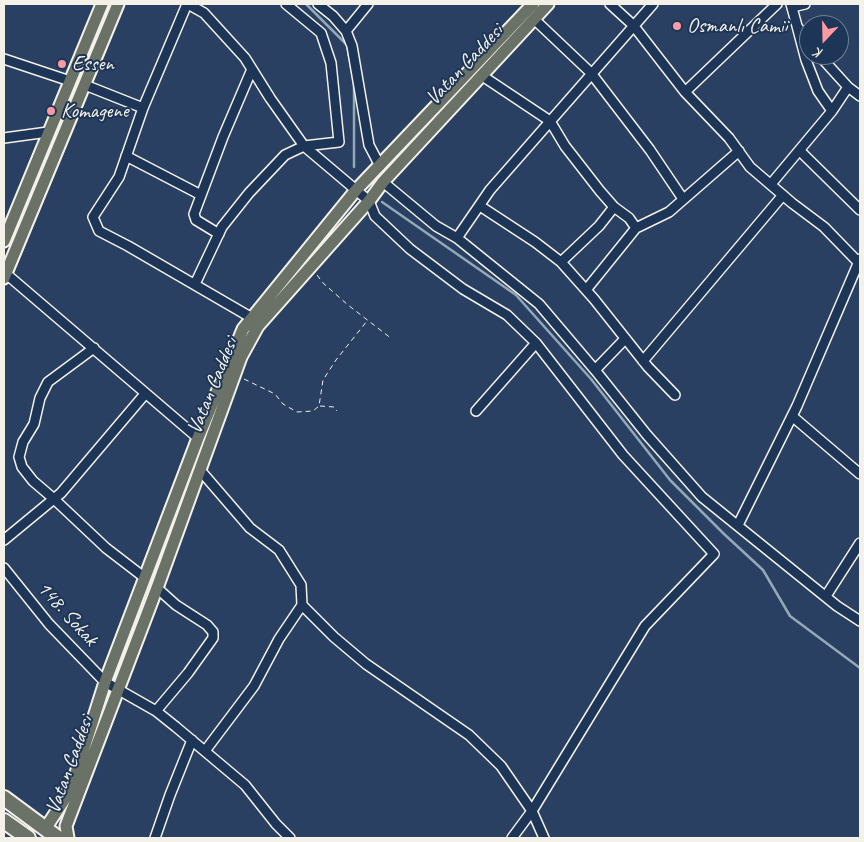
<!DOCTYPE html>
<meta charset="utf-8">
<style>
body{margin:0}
#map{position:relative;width:864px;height:842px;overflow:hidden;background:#294062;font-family:Caveat,sans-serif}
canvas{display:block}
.frame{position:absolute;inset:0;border:5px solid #f4f1e8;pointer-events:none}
.north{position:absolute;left:799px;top:15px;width:50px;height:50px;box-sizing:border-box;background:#1d3557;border:1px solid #738091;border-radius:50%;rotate:201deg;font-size:14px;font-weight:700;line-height:20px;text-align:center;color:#f4f1e8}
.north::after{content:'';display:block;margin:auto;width:18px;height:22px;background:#ff9aa2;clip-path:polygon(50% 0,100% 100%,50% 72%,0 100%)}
</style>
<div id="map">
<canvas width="864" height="842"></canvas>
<div class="frame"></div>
<div class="north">K</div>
</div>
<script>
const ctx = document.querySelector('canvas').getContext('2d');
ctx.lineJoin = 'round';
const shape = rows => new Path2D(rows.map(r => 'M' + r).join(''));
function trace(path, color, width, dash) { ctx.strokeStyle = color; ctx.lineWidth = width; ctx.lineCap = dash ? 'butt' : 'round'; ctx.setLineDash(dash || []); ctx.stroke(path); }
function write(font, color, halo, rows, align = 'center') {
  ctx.font = font + ' Caveat,sans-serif'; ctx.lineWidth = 4; ctx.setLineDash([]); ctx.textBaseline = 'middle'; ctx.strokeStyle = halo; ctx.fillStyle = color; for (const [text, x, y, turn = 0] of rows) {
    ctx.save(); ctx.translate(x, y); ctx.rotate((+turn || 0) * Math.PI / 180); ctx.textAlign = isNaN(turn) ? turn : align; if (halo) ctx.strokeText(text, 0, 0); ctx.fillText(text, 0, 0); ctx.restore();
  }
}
trace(shape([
 [306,4,347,45,354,83,354,167],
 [382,202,516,295,591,379,670,480,724,534,763,570,790,616,860,668]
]), '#95a8b7', 2.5);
const minor = shape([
 [187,4,143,108,119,177,93,217,99,231,128,246,252,318],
 [188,4,204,13,245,58,270,98,304,146,369,201,375,216,410,249,463,289,507,315,536,343,623,455,714,554,645,626,532,811,512,838],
 [318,4,333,16,346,31,352,46,369,145,380,166],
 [610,4,633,25,685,92,729,138,750,167,792,203,824,227,860,264],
 [791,4,797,26,809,44],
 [792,7,805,4],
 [534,19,591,73,650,150,683,199],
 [797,26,806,60,818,91,832,111],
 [346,31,368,4],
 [819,55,848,87,860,96],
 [4,59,70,81],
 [481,75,550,121,565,146,600,191,614,207,629,218,636,228,669,212,739,151],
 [85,85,143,108],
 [685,92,777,4],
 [4,138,48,132],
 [800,151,860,210],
 [126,156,201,195],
 [383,182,436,226,457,238,539,304,595,370,647,435,702,497,837,606,860,621],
 [771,184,832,111,848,87],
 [480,206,535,242,561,262,594,299,648,367,675,395],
 [219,234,196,220,194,214,223,137,252,69],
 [457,238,490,190,653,4],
 [561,262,599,226,614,207],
 [4,272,198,438],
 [195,284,222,227,249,193,285,155,304,146,339,142,331,63,321,33,286,4],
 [586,290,636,228],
 [94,348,48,382,40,398,34,424,23,442,19,457,22,467,33,481,54,499,106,548,145,578],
 [643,361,783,195],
 [595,370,625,339],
 [476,411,536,343],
 [792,416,860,474],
 [200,470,250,528,279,550,301,585,302,605,279,639,254,686,205,751],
 [738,525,797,406,860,259],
 [4,540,61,493,145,394],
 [4,568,49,624,105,682,156,711,176,727,245,785,276,824,290,838],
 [826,596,860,543],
 [302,605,334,637,366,664,469,735,501,766,532,811,544,838],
 [156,711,188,673,213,638,213,632,207,625,176,605,157,588],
 [155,838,170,795,192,740]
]);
const major = shape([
 [4,241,102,4],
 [4,278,118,4],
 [45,829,64,800,75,776,105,682,198,438,243,329,356,190,533,4],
 [68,838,66,826,157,588,241,357,258,326,369,201,383,182,548,4]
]);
const highway = shape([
 [4,798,58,838],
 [4,821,28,838]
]);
trace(minor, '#f4f1e8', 12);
trace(major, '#f4f1e8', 15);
trace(highway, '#f4f1e8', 18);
trace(shape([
 [317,275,323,283,348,305,392,339],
 [244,379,275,394,283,404,297,412,313,411,319,406,323,380,336,360,367,321],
 [320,406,334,407,337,411]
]), '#f4f1e8', 1, [5, 4]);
trace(minor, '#1d3557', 9);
trace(major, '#6a7166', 11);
trace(highway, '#6a7166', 14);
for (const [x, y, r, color] of [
 [677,26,5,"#ff9aa2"],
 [62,64,5,"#ff9aa2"],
 [51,111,5,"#ff9aa2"]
]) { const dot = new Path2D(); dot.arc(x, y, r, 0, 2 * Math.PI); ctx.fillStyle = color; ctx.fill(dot); trace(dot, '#1d3557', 2); }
write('21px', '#f4f1e8', '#1d3557', [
 ["Osmanlı Camii",687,26],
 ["Essen",72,64],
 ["Komagene",61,111]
], 'left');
write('21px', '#f4f1e8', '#1d3557', [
 ["Vatan Caddesi",465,65,-47],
 ["Vatan Caddesi",213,386,-68],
 ["148. Sokak",67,614,48],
 ["Vatan Caddesi",70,765,-70]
]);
</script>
